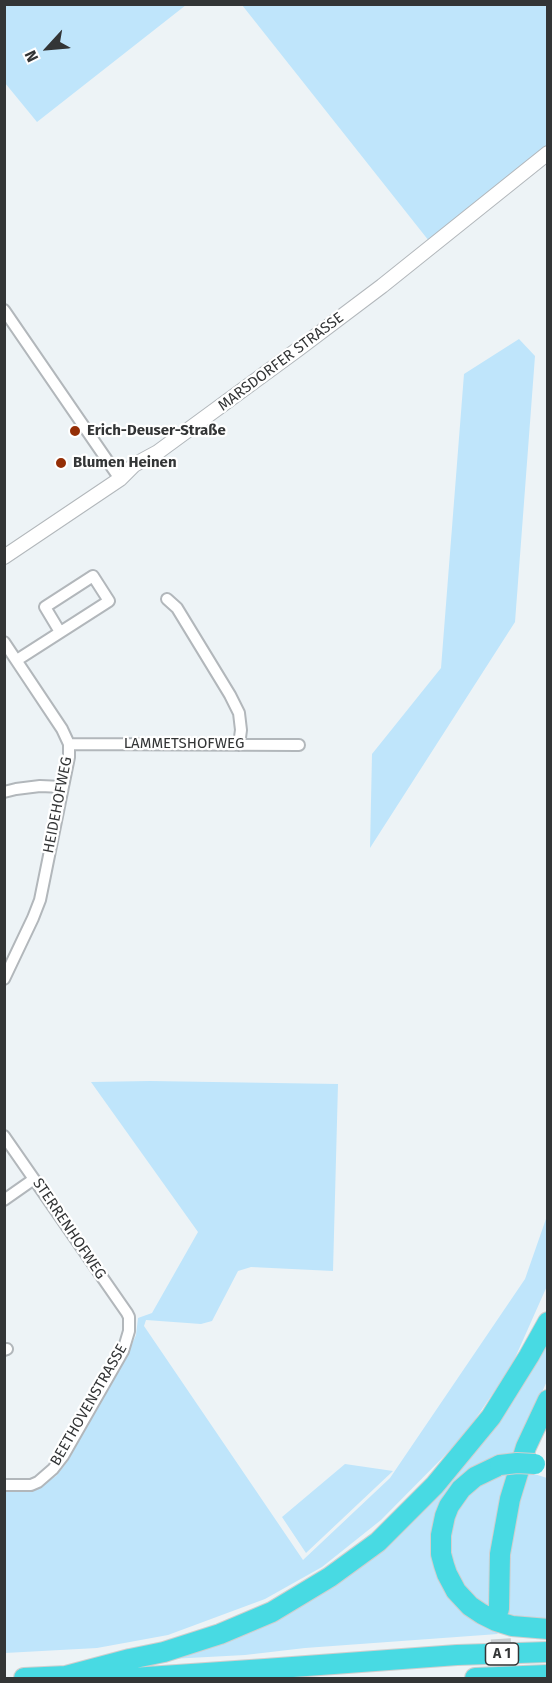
<!DOCTYPE html>
<meta charset="utf-8">
<style>
body{margin:0}
#map{position:relative;width:552px;height:1683px;overflow:hidden;background:#edf3f6;font-family:"Fira Sans",sans-serif}
canvas{display:block}
.frame{position:absolute;inset:0;border:6px solid #333536;pointer-events:none}
.north{position:absolute;left:18px;top:18px;width:60px;height:60px;-webkit-text-stroke:4px #fff;paint-order:stroke;rotate:244deg;font-size:16px;font-weight:700;line-height:24px;text-align:center;color:#333536}
.north::after{content:'';display:block;margin:auto;width:21px;height:27px;background:#333536;clip-path:polygon(50% 0,100% 100%,50% 72%,0 100%)}
</style>
<div id="map">
<canvas width="552" height="1683"></canvas>
<div class="frame"></div>
<div class="north">N</div>
</div>
<script>
const ctx = document.querySelector('canvas').getContext('2d');
ctx.lineJoin = 'round';
function paint(path, color) { ctx.fillStyle = color; ctx.fill(path, 'evenodd'); }
const shape = rows => new Path2D(rows.map(r => 'M' + r).join(''));
function trace(path, color, width, dash) { ctx.strokeStyle = color; ctx.lineWidth = width; ctx.lineCap = dash ? 'butt' : 'round'; ctx.setLineDash(dash || []); ctx.stroke(path); }
function write(font, color, halo, rows, align = 'center') {
  ctx.font = font + ' "Fira Sans",sans-serif'; ctx.lineWidth = 4.5; ctx.setLineDash([]); ctx.textBaseline = 'middle'; ctx.strokeStyle = halo; ctx.fillStyle = color; for (const [text, x, y, turn = 0] of rows) {
    ctx.save(); ctx.translate(x, y); ctx.rotate((+turn || 0) * Math.PI / 180); ctx.textAlign = isNaN(turn) ? turn : align; if (halo) ctx.strokeText(text, 0, 0); ctx.fillText(text, 0, 0); ctx.restore();
  }
}
paint(shape([
 [4,5,5,4,186,5,37,122,5,83],
 [242,5,547,5,547,145,429,241],
 [519,339,535,356,515,622,370,848,372,754,441,668,464,374],
 [150,1081,338,1084,333,1271,251,1267,238,1271,212,1321,201,1324,146,1320,144,1326,303,1560,390,1478,525,1279,547,1216,547,1286,511,1367,463,1437,381,1520,322,1567,265,1599,168,1635,97,1648,5,1653,5,1491,31,1490,44,1484,56,1476,67,1462,125,1360,136,1335,138,1318,152,1313,198,1232,91,1082],
 [547,1333,547,1381,514,1455,495,1457,486,1461,486,1463,481,1465,435,1552,498,1634,305,1648,245,1655,170,1659,394,1537],
 [345,1464,393,1471,306,1553,282,1517],
 [525,1471,547,1478,547,1622,511,1619,510,1614,506,1611,508,1551],
 [507,1472,492,1537,489,1611,460,1585,446,1549,456,1505,484,1481]
]), '#bfe5fb');
trace(shape([
 [499,1609,503,1678]
]), '#c8cdd0', 20, [20, 10]);
const minor = shape([
 [4,310,120,479],
 [167,599,177,608,230,695,239,713,241,730,239,745],
 [4,642,62,729,69,744,69,757,40,900,33,918,4,979],
 [17,660,109,601,93,576,45,607,60,632],
 [69,744,299,745],
 [4,792,16,789,40,786,63,787],
 [4,1136,127,1313,129,1317,129,1331,123,1351,63,1456,53,1469,38,1482,31,1485,4,1485],
 [4,1200,34,1179],
 [4,1350,7,1349]
]);
const tertiary = shape([
 [4,557,120,479,134,465,158,452,297,350,382,286,548,153]
]);
const motorway = shape([
 [500,1465,475,1477,461,1489,449,1506,445,1516,441,1535,441,1554,444,1565,447,1574,456,1591,470,1606,482,1614,496,1621,512,1626,548,1629],
 [499,1609,500,1554,510,1499,526,1447,548,1400],
 [66,1676,130,1659,164,1652,220,1634,272,1612,330,1577,378,1542,435,1485,491,1417,529,1356,548,1322],
 [24,1678,66,1676,133,1678,265,1669,457,1655,548,1652],
 [475,1678,548,1675]
]);
trace(minor, '#b2b7bb', 14);
trace(tertiary, '#b2b7bb', 16);
trace(motorway, '#cecfcf', 22);
trace(minor, '#fff', 10);
trace(tertiary, '#fff', 14);
trace(motorway, '#48dae3', 20);
const motorwayBridge = shape([
 [500,1465,517,1463,535,1464]
]);
trace(motorwayBridge, '#cecfcf', 22, []);
trace(motorwayBridge, '#48dae3', 20);
for (const [x, y, r, color] of [
 [75,431,6,"#942e06"],
 [61,463,6,"#942e06"]
]) { const dot = new Path2D(); dot.arc(x, y, r, 0, 2 * Math.PI); ctx.fillStyle = color; ctx.fill(dot); trace(dot, '#fff', 2); }
for (const [x, y, w] of [
 [502,1654,33]
]) { const box = new Path2D(); box.roundRect(x - w / 2, y - 11, w, 22, 4.5); ctx.fillStyle = '#fff'; ctx.fill(box); trace(box, '#333536', 1.5); }
write('bold 14px', '#333536', null, [
 ["A 1",502,1654]
]);
write('15px', '#333536', '#fff', [
 ["MARSDORFER STRASSE",281,362,-37],
 ["LAMMETSHOFWEG",184,744],
 ["HEIDEHOFWEG",58,805,-79],
 ["STERRENHOFWEG",69,1229,56],
 ["BEETHOVENSTRASSE",89,1405,-60]
]);
write('bold 15px', '#333536', '#fff', [
 ["Erich-Deuser-Straße",87,431],
 ["Blumen Heinen",73,463]
], 'left');
</script>
